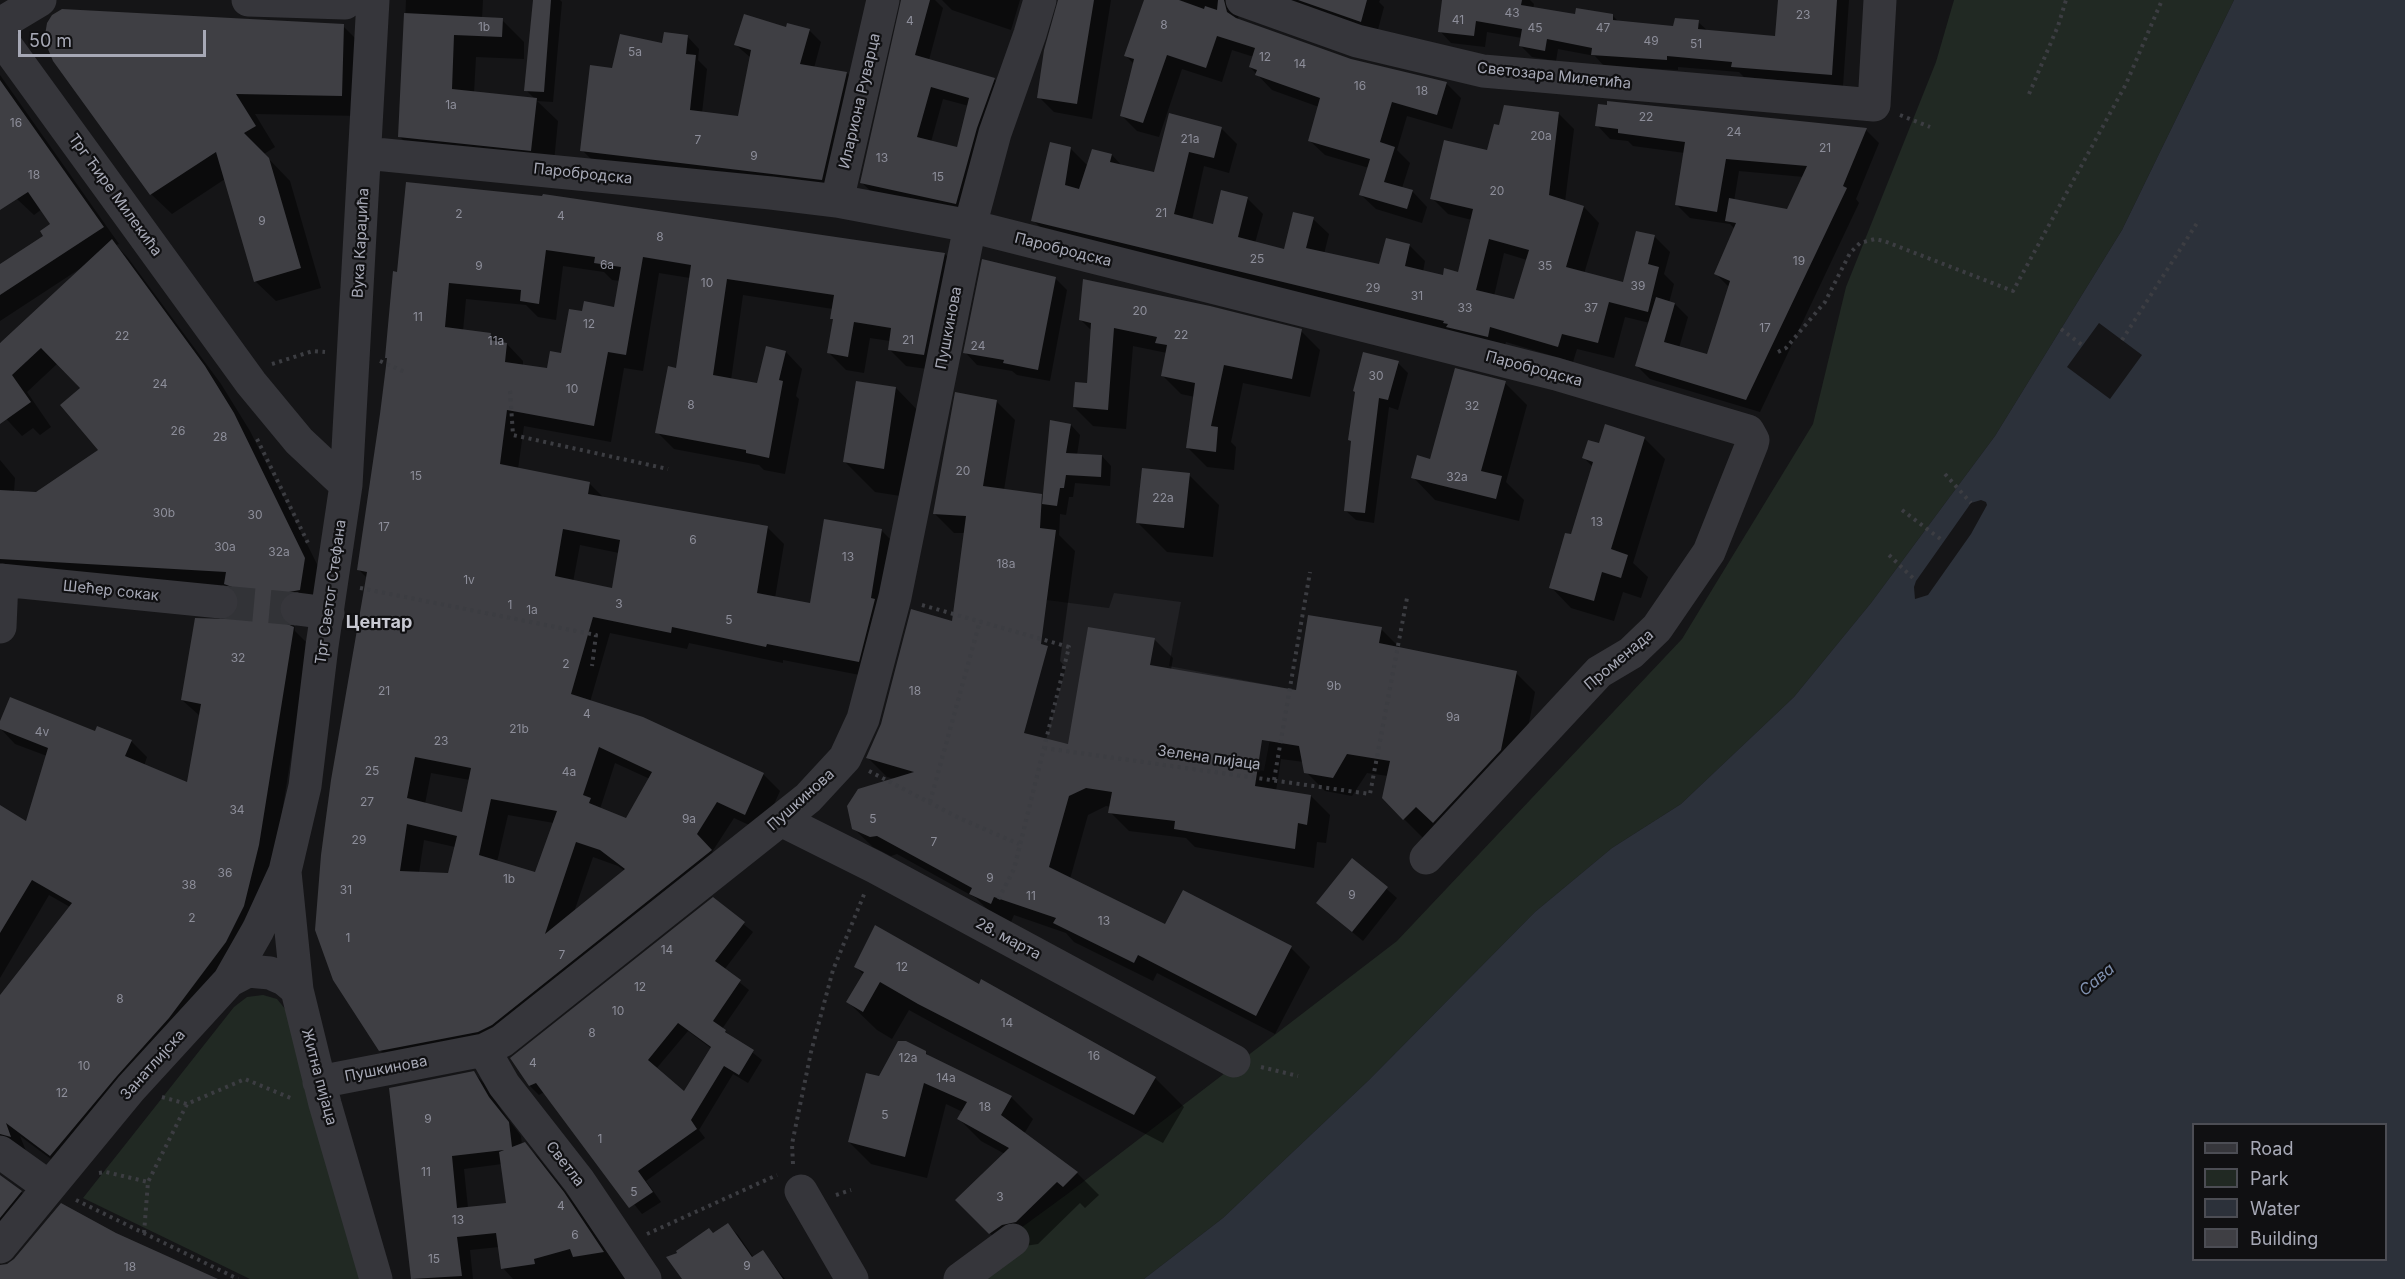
<!DOCTYPE html>
<meta charset="utf-8">
<style>
body{margin:0}
#map{position:relative;width:2405px;height:1279px;overflow:hidden;background:#151517;font-family:Inter,sans-serif}
canvas{display:block}
.legend{position:absolute;left:2192px;top:1123px;width:195px;height:138px;box-sizing:border-box;background:#101012;border:2px solid #4c4d54;margin:0;padding:8px 10px;list-style:none;font-size:18px;color:#a7a9b6}
.legend li{display:flex;align-items:center;gap:12px;height:30px}
.legend b{width:30px;border:2px solid #4c4d54}
.scale{position:absolute;left:18px;top:30px;width:188px;height:27px;box-sizing:border-box;border:3px solid #a7a9b6;border-top:0;padding-left:8px;font-size:18px;line-height:21px;white-space:nowrap;color:#a7a9b6;-webkit-text-stroke:4px #101012;paint-order:stroke}
</style>
<div id="map">
<canvas width="2405" height="1279"></canvas>
<ul class="legend">
<li><b style="height:8px;background:#36363b"></b>Road</li>
<li><b style="height:16px;background:#212923"></b>Park</li>
<li><b style="height:16px;background:#2c313a"></b>Water</li>
<li><b style="height:16px;background:#3f3f44"></b>Building</li>
</ul>
<div class="scale">50 m</div>
</div>
<script>
const ctx = document.querySelector('canvas').getContext('2d');
ctx.lineJoin = 'round';
function paint(path, color) { ctx.fillStyle = color; ctx.fill(path, 'evenodd'); }
const shape = rows => new Path2D(rows.map(r => 'M' + r).join(''));
function trace(path, color, width, dash) { ctx.strokeStyle = color; ctx.lineWidth = width; ctx.lineCap = dash ? 'butt' : 'round'; ctx.setLineDash(dash || []); ctx.stroke(path); }
function write(font, color, halo, rows, align = 'center') {
  ctx.font = font + ' Inter,sans-serif'; ctx.lineWidth = 4.5; ctx.setLineDash([]); ctx.textBaseline = 'middle'; ctx.strokeStyle = halo; ctx.fillStyle = color; for (const [text, x, y, turn = 0] of rows) {
    ctx.save(); ctx.translate(x, y); ctx.rotate((+turn || 0) * Math.PI / 180); ctx.textAlign = isNaN(turn) ? turn : align; if (halo) ctx.strokeText(text, 0, 0); ctx.fillText(text, 0, 0); ctx.restore();
  }
}
paint(shape([
 [1114,593,1181,602,1169,666,1280,687,1264,771,1046,741,1022,833,979,622,1047,600,1109,608]
]), '#212124');
paint(shape([
 [1954,0,2234,0,2122,230,1995,436,1871,603,1794,697,1681,804,1612,848,1535,912,1369,1080,1223,1218,1144,1279,951,1279,1066,1195,1397,941,1682,639,1813,424,1846,287,1936,62],
 [263,995,277,999,286,1010,364,1279,250,1279,83,1198,234,1007,247,997]
]), '#212923');
paint(shape([
 [2234,0,2405,0,2405,1279,1144,1279,1223,1218,1369,1080,1535,912,1612,848,1681,804,1794,697,1871,603,1995,436,2122,230],
 [2194,1124,2386,1124,2386,1260,2194,1260]
]), '#2c313a');
paint(shape([
 [2099,323,2142,355,2110,399,2067,367],
 [1981,500,1986,502,1987,505,1971,534,1928,595,1915,599,1914,587,1916,581,1971,503]
]), '#151517');
paint(shape([
 [406,0,483,0,482,19,502,20,524,42,524,59,476,57,474,93,535,99,526,90,534,0,560,0,562,2,553,102,537,101,558,121,553,172,422,159,400,137],
 [903,0,935,0,943,8,929,60,994,79,1007,92,969,216,875,195,862,183],
 [943,99,969,106,958,149,931,142],
 [942,0,1020,0,1011,30,952,10],
 [1060,0,1111,0,1092,119,1054,112,1039,97],
 [1145,0,1247,0,1239,10,1238,20,1350,60,1446,83,1461,98,1452,129,1407,116,1397,150,1410,163,1402,188,1412,191,1427,207,1422,223,1376,209,1360,194,1369,168,1325,155,1309,140,1319,107,1272,90,1250,67,1254,57,1232,50,1222,82,1182,69,1159,137,1137,131,1121,115,1134,64,1126,56],
 [1273,0,1380,0,1379,2,1384,7,1376,37],
 [1443,0,1530,0,1534,4,1533,9,1576,16,1613,16,1619,22,1674,28,1698,22,1708,31,1776,38,1780,0,1849,0,1843,86,1744,77,1739,72,1678,67,1678,70,1604,66,1595,56,1558,49,1556,61,1532,57,1521,46,1522,38,1487,32,1485,47,1451,43,1440,31],
 [343,26,364,47,362,116,255,114,275,147,264,154,290,181,321,288,276,301,255,281,225,179,172,214,151,194,54,60],
 [787,29,809,30,821,42,814,68,847,73,859,85,834,192,594,162,582,150,613,70,664,45,687,36,699,49,698,60,707,69,702,113,739,118,751,58,736,45],
 [0,75,119,244,116,245,128,258,221,384,250,431,321,572,316,606,294,623,295,631,309,645,274,862,260,922,67,1171,20,1136,26,1151,0,1159,0,997,70,907,49,895,0,978,0,810,27,824,47,756,15,744,0,728,0,725,96,733,131,741,147,757,144,766,189,784,200,716,182,700,229,621,237,614,241,605,240,597,230,587,0,573,0,460,15,478,14,492,36,494,100,450,82,388,58,363,27,392,51,427,40,435,33,428,22,436,0,412,0,342,2,344,81,268,0,321,0,266,57,257,52,224,42,209,34,215,17,199,0,174],
 [1558,113,1574,129,1565,202,1584,207,1599,223,1584,274,1624,284,1654,236,1670,252,1664,274,1674,284,1669,303,1675,304,1688,317,1679,348,1708,356,1730,288,1716,274,1735,229,1730,224,1690,218,1676,204,1685,153,1633,146,1628,141,1610,139,1597,125,1866,130,1879,143,1856,199,1859,203,1760,412,1650,379,1637,366,1650,323,1625,317,1614,358,1577,349,1573,362,1506,342,1503,352,1049,236,1033,220,1070,148,1088,166,1112,155,1123,167,1155,174,1221,128,1237,144,1229,173,1204,166,1192,220,1214,226,1247,198,1263,214,1255,243,1285,251,1313,219,1329,234,1324,254,1380,265,1409,245,1425,261,1423,272,1444,277,1459,273,1472,220,1448,214,1432,198,1488,152,1501,127],
 [1739,171,1804,177,1788,211,1734,201],
 [1504,253,1527,260,1515,301,1494,296],
 [544,195,945,254,961,271,941,371,906,366,889,349,890,341,870,338,864,373,846,370,829,353,835,321,832,318,833,309,743,295,731,380,758,385,786,352,802,369,796,396,799,399,785,474,764,470,759,465,674,449,657,432,677,370,690,278,659,273,643,371,624,368,611,442,524,426,518,469,590,484,604,498,767,527,784,544,775,598,811,605,881,530,898,547,875,678,783,660,783,663,689,643,687,649,610,633,590,702,763,774,780,791,762,831,734,818,712,852,727,868,509,1041,397,1067,380,1050,367,578,359,570,382,414,398,273,544,198],
 [563,266,604,272,612,280,620,281,616,309,583,313,563,355,548,369,523,366,523,361,507,344,499,343,490,335,463,331,466,299,526,305,538,317,556,320],
 [580,545,619,553,613,590,573,582],
 [615,763,650,779,627,820,600,809],
 [431,773,470,780,464,814,425,804],
 [508,815,554,823,536,874,497,862],
 [424,840,455,847,449,874,419,873],
 [593,857,618,866,625,871,574,912],
 [1055,278,1067,290,1050,381,1017,375,1012,371,977,365,965,352],
 [1081,320,1301,331,1320,350,1310,397,1243,383,1231,442,1236,447,1234,470,1207,467,1188,448,1195,397,1181,394,1162,375,1167,353,1133,346,1126,429,1093,426,1074,407,1088,384,1092,331],
 [1398,363,1408,373,1398,410,1389,407,1374,523,1356,520,1345,510,1353,443,1350,440],
 [1505,383,1527,405,1506,482,1524,500,1519,521,1435,500,1413,477],
 [896,388,925,418,913,498,875,492,845,462],
 [996,401,1015,420,1004,490,1041,495,1044,498,1071,425,1080,435,1077,455,1102,456,1111,466,1110,486,1075,483,1073,497,1069,497,1066,515,1060,514,1059,535,1075,551,1060,661,1066,667,1046,740,1069,746,1154,639,1173,658,1171,670,1297,691,1381,629,1400,648,1516,673,1535,692,1520,769,1423,838,1404,819,1388,776,1367,773,1352,796,1325,791,1306,772,1304,762,1281,759,1276,791,1311,796,1330,815,1326,843,1317,842,1314,868,1195,847,1186,838,1129,831,1110,812,1111,807,1106,806,1088,815,1070,879,1166,926,1291,948,1310,967,1275,1034,1157,973,1153,981,1074,942,1066,933,1014,915,1011,922,990,912,976,898,897,854,891,856,873,847,853,828,895,779,887,777,868,758,953,622,965,533,954,533,935,514],
 [1644,438,1665,459,1633,563,1648,577,1641,598,1623,592,1614,621,1571,608,1551,587,1572,536,1593,467,1584,458,1600,445],
 [1189,475,1219,505,1213,557,1167,552,1137,522],
 [1353,860,1397,898,1363,941,1329,913],
 [713,899,753,932,724,970,749,990,722,1029,762,1060,748,1083,733,1074,699,1130,705,1138,646,1181,661,1202,642,1214,544,1092,539,1095,530,1086,512,1058],
 [688,1031,712,1049,685,1093,656,1069],
 [855,966,979,986,1155,1078,1184,1107,1163,1143,949,1032,909,1010,892,1039,877,1030,848,1002,864,975],
 [925,1052,931,1058,1011,1097,1033,1119,1024,1134,1077,1173,1099,1195,1085,1208,1080,1203,1038,1244,1025,1246,1012,1256,958,1200,1005,1154,981,1141,959,1119,963,1112,946,1104,927,1178,871,1164,849,1142,880,1078],
 [474,1073,487,1086,502,1111,521,1136,522,1145,524,1144,538,1157,577,1207,625,1279,513,1279,503,1268,499,1247,470,1250,473,1279,412,1279,390,1089],
 [502,1164,508,1204,468,1208,464,1169],
 [0,1177,21,1192,37,1208,0,1254],
 [728,1225,738,1235,754,1258,763,1252,785,1279,685,1279,669,1258,709,1230,714,1234]
]), '#0007');
paint(shape([
 [533,0,551,0,544,92,524,91],
 [901,0,930,0,915,55,995,78,977,128,956,204,860,183],
 [931,87,969,98,957,147,917,137],
 [1058,0,1094,0,1077,104,1037,98,1044,50],
 [1144,0,1179,0,1204,9,1205,6,1217,10,1218,0,1224,0,1227,12,1236,18,1351,59,1447,82,1437,115,1392,102,1380,142,1395,147,1384,182,1413,190,1407,209,1359,195,1370,159,1308,141,1320,98,1255,75,1257,70,1249,67,1255,48,1217,36,1206,68,1167,55,1143,123,1120,116,1134,59,1124,56],
 [1298,0,1367,0,1361,22],
 [1442,0,1522,0,1521,5,1575,14,1576,8,1613,14,1613,20,1673,26,1675,18,1699,20,1698,29,1775,36,1778,0,1837,0,1832,75,1731,67,1732,62,1667,56,1667,60,1591,55,1592,48,1547,39,1545,51,1519,46,1522,29,1476,21,1474,36,1438,32],
 [62,9,344,24,342,96,236,94,256,126,244,133,269,158,301,268,254,282,216,152,150,195,53,61,48,49,45,35,47,23,52,15],
 [404,13,503,18,502,37,454,35,452,89,537,98,531,151,398,137],
 [744,14,786,27,787,23,810,29,800,64,847,72,822,180,580,151,590,65,612,68,620,34,662,43,664,32,688,35,686,54,696,55,690,110,738,116,751,50,734,45],
 [0,80,104,227,0,295,0,264,43,236,40,231,50,224,28,192,0,210],
 [1607,101,1867,128,1843,186,1847,188,1746,400,1635,366,1656,297,1675,303,1664,342,1707,354,1730,281,1714,274,1736,223,1725,221,1729,198,1787,209,1807,166,1726,159,1717,212,1675,205,1685,142,1618,133,1618,129,1595,126,1598,104,1607,105],
 [1504,105,1559,112,1549,195,1584,206,1566,267,1623,282,1636,231,1655,235,1648,264,1659,267,1648,312,1609,302,1598,343,1562,334,1558,347,1490,327,1488,337,1446,327,1448,324,1443,323,1444,321,1031,221,1050,142,1071,147,1065,185,1079,189,1092,149,1112,154,1110,162,1154,172,1169,113,1222,127,1214,158,1189,152,1174,214,1213,224,1221,190,1248,197,1238,237,1284,249,1293,212,1314,217,1306,248,1379,264,1386,238,1410,244,1405,266,1443,275,1444,268,1458,272,1473,209,1430,199,1444,140,1487,150,1494,124,1499,125],
 [1489,239,1529,250,1514,299,1476,290],
 [406,182,542,196,543,194,945,253,924,355,888,350,891,328,854,322,848,357,827,353,833,319,830,319,834,295,727,279,713,375,757,383,766,346,786,351,779,380,783,381,769,458,746,453,746,450,655,433,668,366,676,368,691,265,643,257,626,355,608,352,594,426,507,410,500,464,590,482,588,494,768,526,757,593,810,603,824,519,882,529,871,598,875,599,859,662,767,644,766,647,672,627,671,633,593,617,571,694,643,717,764,773,745,815,717,802,697,834,712,850,492,1025,478,1032,379,1051,333,980,315,930,321,855,331,780,367,572,357,570,380,414,387,358,385,358,393,271,397,272],
 [546,250,595,257,594,263,621,267,614,307,584,301,582,311,569,309,561,353,550,351,547,368,505,362,507,343,490,340,491,333,445,327,449,283,521,290,520,301,539,304],
 [563,529,620,540,612,588,555,576],
 [599,747,652,772,626,818,589,803,591,798,583,795],
 [415,757,471,768,462,812,407,798],
 [491,799,557,811,535,872,479,855],
 [407,824,457,836,448,873,400,871],
 [576,842,600,850,625,869,545,934],
 [112,239,205,366,234,413,305,558,300,590,289,592,283,597,279,606,280,617,285,623,294,627,259,845,244,906,226,942,169,1018,117,1076,50,1156,6,1123,11,1137,0,1134,0,995,72,903,32,880,0,933,0,805,26,821,48,748,0,729,0,721,10,697,95,731,97,726,132,740,125,756,187,782,201,704,181,700,195,618,228,619,236,613,240,603,238,594,232,587,224,584,226,572,0,559,0,490,36,492,98,450,60,405,80,388,41,348,12,375,31,402,0,424,0,343],
 [982,259,1056,277,1038,370,1003,363,1004,360,963,353],
 [1083,279,1210,306,1302,329,1292,379,1224,365,1211,426,1218,427,1216,452,1186,448,1195,383,1161,376,1167,345,1155,343,1157,337,1114,328,1108,410,1073,407,1075,382,1087,383,1091,323,1079,320],
 [1363,352,1399,361,1388,400,1379,398,1365,513,1344,511,1351,441,1348,440,1355,392,1353,391],
 [1455,368,1506,381,1481,471,1502,476,1496,499,1411,478,1417,455,1430,459],
 [856,381,896,387,884,469,843,462],
 [955,392,997,400,983,486,1042,494,1040,528,1056,530,1041,644,1048,646,1024,733,1068,744,1088,627,1155,638,1150,665,1296,690,1308,615,1382,627,1379,643,1517,671,1501,750,1433,823,1416,807,1403,820,1382,798,1390,761,1347,754,1333,778,1304,773,1299,746,1262,740,1255,786,1311,795,1307,825,1298,823,1295,849,1174,829,1175,821,1108,813,1112,792,1086,788,1069,796,1049,867,1165,924,1183,890,1292,946,1256,1016,1138,955,1134,963,1053,923,1056,918,994,897,991,904,969,894,972,888,877,836,870,837,852,829,847,806,858,789,914,772,866,758,881,724,911,609,952,621,966,516,933,514],
 [1050,420,1071,424,1066,453,1102,455,1101,477,1066,475,1064,488,1060,488,1057,506,1042,504],
 [1605,424,1645,437,1611,549,1628,555,1621,578,1602,572,1594,601,1549,588,1565,533,1571,534,1593,462,1582,458,1588,440,1599,443],
 [1142,468,1190,473,1184,528,1136,523],
 [1352,858,1388,887,1352,932,1316,903],
 [713,897,745,922,715,961,741,980,713,1021,726,1030,725,1032,754,1050,739,1075,724,1066,691,1120,697,1129,638,1171,653,1192,629,1208,536,1083,529,1086,510,1058],
 [678,1023,711,1047,684,1091,648,1060],
 [875,925,979,984,981,979,1156,1077,1134,1115,918,1004,880,982,863,1012,846,1002,864,972,854,967],
 [898,1041,906,1041,926,1051,926,1054,1012,1096,1001,1115,1078,1172,1063,1187,1057,1182,1016,1222,1002,1225,989,1234,955,1200,1009,1148,957,1119,967,1102,924,1083,905,1157,848,1142,866,1073,879,1076],
 [474,1071,489,1097,509,1122,512,1147,525,1142,564,1192,604,1252,573,1257,570,1249,534,1259,535,1264,501,1269,496,1233,457,1237,462,1276,411,1279,389,1088],
 [504,1150,499,1152,506,1203,457,1208,452,1156],
 [0,1175,22,1191,0,1218],
 [61,1203,116,1233,218,1279,0,1279,0,1265,7,1264,14,1259],
 [728,1223,752,1257,763,1250,783,1279,682,1279,666,1257,677,1253,676,1251,709,1228,713,1233]
]), '#3f3f44');
trace(shape([
 [221,602,297,609]
]), '#323337', 33, [33, 16]);
trace(shape([
 [2029,94,2058,26,2066,0],
 [1900,115,1930,127],
 [2061,329,2082,345],
 [2122,340,2199,220],
 [1778,352,1786,348,1825,302,1850,253,1860,243,1875,239,1884,241,2013,291,2126,84,2162,0],
 [380,361,405,372],
 [272,364,313,351,325,352],
 [510,391,513,435,668,469],
 [257,439,308,543],
 [1945,474,1971,503],
 [1902,510,1943,541],
 [1889,555,1916,581],
 [360,588,596,635,592,666],
 [922,605,1069,647,1014,869,997,902],
 [1044,748,1370,794,1407,598],
 [869,771,961,819,1019,844],
 [1274,780,1310,572],
 [930,802,980,621],
 [1261,1067,1298,1076],
 [162,1097,187,1104],
 [793,1164,792,1144,811,1052,833,970,865,892],
 [99,1173,106,1172,148,1182],
 [836,1195,851,1190],
 [76,1200,238,1279],
 [144,1233,148,1182,187,1104,245,1079,293,1099],
 [647,1234,777,1175]
]), '#3c3d42', 4, [3, 4.5]);
trace(shape([
 [248,0,345,3],
 [1242,0,1357,41,1483,71,1874,105,1880,0],
 [0,24,40,0],
 [0,37,251,383,299,441,346,485],
 [365,153,771,193,837,201,970,226,1556,374,1748,431,1753,440,1752,444,1709,552,1657,628,1631,653,1599,672,1426,858],
 [837,201,883,0],
 [0,580,221,602],
 [297,609,328,613],
 [0,627,2,580],
 [781,820,875,867,1234,1061],
 [285,872,297,990,325,1104,376,1279],
 [229,981,248,971,270,973,284,979,297,990],
 [484,1050,504,1085,579,1181,645,1279],
 [319,1082,484,1050,502,1041,808,798,845,758,863,719,895,597,970,226,995,133,1030,34,1040,0],
 [0,1152,49,1187],
 [801,1191,852,1279],
 [0,1247,131,1088,229,981,258,930,285,871,305,786,322,646,346,485,373,0],
 [960,1279,1013,1240]
]), '#36363b', 33);
write('12px', '#8d8e9a', null, [
 ["43",1512,13],
 ["23",1803,15],
 ["41",1458,20],
 ["4",910,21],
 ["8",1164,25],
 ["1b",484,27],
 ["45",1535,28],
 ["47",1603,28],
 ["49",1651,41],
 ["51",1696,44],
 ["5a",635,52],
 ["12",1265,57],
 ["14",1300,64],
 ["16",1360,86],
 ["18",1422,91],
 ["1a",451,105],
 ["22",1646,117],
 ["16",16,123],
 ["24",1734,132],
 ["20a",1541,136],
 ["21a",1190,139],
 ["7",698,140],
 ["21",1825,148],
 ["9",754,156],
 ["13",882,158],
 ["18",34,175],
 ["15",938,177],
 ["20",1497,191],
 ["21",1161,213],
 ["2",459,214],
 ["4",561,216],
 ["9",262,221],
 ["8",660,237],
 ["25",1257,259],
 ["19",1799,261],
 ["6a",607,265],
 ["9",479,266],
 ["35",1545,266],
 ["10",707,283],
 ["39",1638,286],
 ["29",1373,288],
 ["31",1417,296],
 ["33",1465,308],
 ["37",1591,308],
 ["20",1140,311],
 ["11",418,317],
 ["12",589,324],
 ["17",1765,328],
 ["22",1181,335],
 ["22",122,336],
 ["21",908,340],
 ["11a",496,341],
 ["24",978,346],
 ["30",1376,376],
 ["24",160,384],
 ["10",572,389],
 ["8",691,405],
 ["32",1472,406],
 ["26",178,431],
 ["28",220,437],
 ["20",963,471],
 ["15",416,476],
 ["32a",1457,477],
 ["22a",1163,498],
 ["30b",164,513],
 ["30",255,515],
 ["13",1597,522],
 ["17",384,527],
 ["6",693,540],
 ["30a",225,547],
 ["32a",279,552],
 ["13",848,557],
 ["18a",1006,564],
 ["1v",469,580],
 ["3",619,604],
 ["1",510,605],
 ["1a",532,610],
 ["5",729,620],
 ["32",238,658],
 ["2",566,664],
 ["9b",1334,686],
 ["21",384,691],
 ["18",915,691],
 ["4",587,714],
 ["9a",1453,717],
 ["21b",519,729],
 ["4v",42,732],
 ["23",441,741],
 ["25",372,771],
 ["4a",569,772],
 ["27",367,802],
 ["34",237,810],
 ["9a",689,819],
 ["5",873,819],
 ["29",359,840],
 ["7",934,842],
 ["36",225,873],
 ["9",990,878],
 ["1b",509,879],
 ["38",189,885],
 ["31",346,890],
 ["9",1352,895],
 ["11",1031,896],
 ["2",192,918],
 ["13",1104,921],
 ["1",348,938],
 ["14",667,950],
 ["7",562,955],
 ["12",902,967],
 ["12",640,987],
 ["8",120,999],
 ["10",618,1011],
 ["14",1007,1023],
 ["8",592,1033],
 ["16",1094,1056],
 ["12a",908,1058],
 ["4",533,1063],
 ["10",84,1066],
 ["14a",946,1078],
 ["12",62,1093],
 ["18",985,1107],
 ["5",885,1115],
 ["9",428,1119],
 ["1",600,1139],
 ["11",426,1172],
 ["5",634,1192],
 ["3",1000,1197],
 ["4",561,1206],
 ["13",458,1220],
 ["6",575,1235],
 ["15",434,1259],
 ["9",747,1266],
 ["18",130,1267]
]);
write('15px', '#a7a9b6', '#101012', [
 ["Светозара Милетића",1554,76,6],
 ["Илариона Руварца",860,101,-77],
 ["Паробродска",583,174,6],
 ["Трг Ћире Милекића",115,195,54],
 ["Вука Караџића",361,243,-87],
 ["Паробродска",1063,250,14],
 ["Пушкинова",949,328,-79],
 ["Паробродска",1534,369,15],
 ["Шећер сокак",111,591,6],
 ["Трг Светог Стефана",331,592,-82],
 ["Променада",1619,660,-40],
 ["Зелена пијаца",1209,758,8],
 ["Пушкинова",801,800,-42],
 ["28. марта",1008,939,28],
 ["Занатлијска",153,1065,-48],
 ["Пушкинова",386,1069,-11],
 ["Житна пијаца",319,1077,75],
 ["Светла",565,1164,52]
]);
write('italic 16px', '#8091b0', '#101012', [
 ["Сава",2097,980,-40]
]);
write('bold 18px', '#c8c9d2', '#101012', [
 ["Центар",379,623]
]);
</script>
